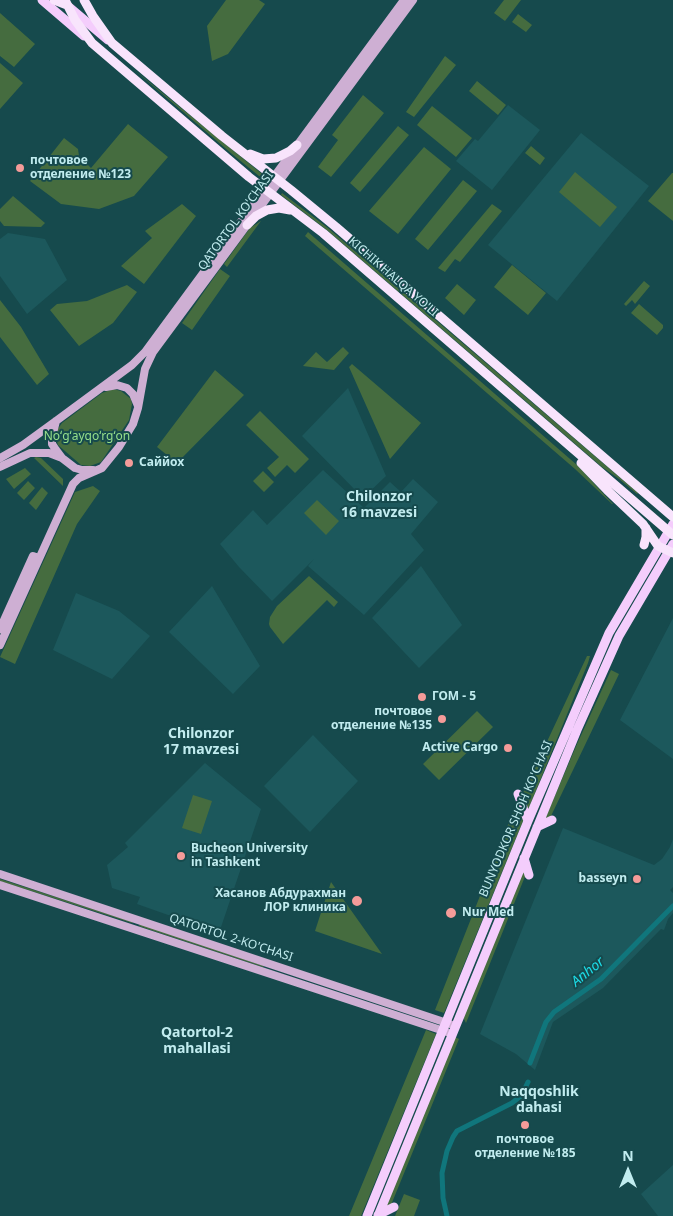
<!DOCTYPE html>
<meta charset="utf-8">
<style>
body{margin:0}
#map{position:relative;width:673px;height:1216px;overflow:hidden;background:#164a4d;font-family:"Noto Sans",sans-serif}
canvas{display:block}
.north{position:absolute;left:603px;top:1146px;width:50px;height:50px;-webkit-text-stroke:4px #164a4d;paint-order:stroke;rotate:0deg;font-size:14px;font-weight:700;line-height:20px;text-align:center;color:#c1ecef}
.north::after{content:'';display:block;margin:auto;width:18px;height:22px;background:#c1ecef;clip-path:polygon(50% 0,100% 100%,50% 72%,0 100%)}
</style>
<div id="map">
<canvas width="673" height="1216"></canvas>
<div class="north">N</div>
</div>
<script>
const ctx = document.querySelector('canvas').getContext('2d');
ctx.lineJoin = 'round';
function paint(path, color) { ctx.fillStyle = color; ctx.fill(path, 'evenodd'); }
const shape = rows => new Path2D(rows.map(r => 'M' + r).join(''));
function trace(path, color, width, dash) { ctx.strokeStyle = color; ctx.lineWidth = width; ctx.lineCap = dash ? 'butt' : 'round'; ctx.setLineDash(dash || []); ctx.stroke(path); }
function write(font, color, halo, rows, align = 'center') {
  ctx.font = font + ' "Noto Sans",sans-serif'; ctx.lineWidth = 4; ctx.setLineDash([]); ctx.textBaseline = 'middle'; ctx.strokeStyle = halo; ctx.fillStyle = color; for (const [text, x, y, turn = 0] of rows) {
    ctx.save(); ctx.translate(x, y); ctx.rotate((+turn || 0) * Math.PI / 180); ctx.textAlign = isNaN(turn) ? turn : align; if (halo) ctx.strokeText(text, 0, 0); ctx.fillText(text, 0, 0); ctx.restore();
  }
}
paint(shape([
 [508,105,540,130,492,190,456,161,475,139,478,141],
 [581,133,649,186,557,301,488,245],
 [8,233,45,239,67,280,27,314,0,276,0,239],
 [348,388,386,476,363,498,302,436],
 [323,470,364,508,390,482,401,492,413,479,438,502,411,534,424,550,364,615,308,566,314,559,272,601,239,567,220,544,253,510,267,525],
 [421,566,462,625,419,668,372,618],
 [212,586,260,666,233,694,169,632],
 [76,593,119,611,150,636,112,679,53,650],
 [673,618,673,759,620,720],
 [313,735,358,781,310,832,264,786],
 [205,763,261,809,219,933,137,904,140,897,112,888,107,865,128,847,125,843],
 [563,828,654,865,662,859,670,847,673,839,673,887,670,890,673,893,673,913,668,919,664,930,661,929,603,988,553,1022,535,1070,516,1054,480,1034],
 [673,1165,673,1216,658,1216,641,1194]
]), '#1c585c');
paint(shape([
 [226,0,259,0,265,4,228,54,212,61,207,26],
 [504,0,521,0,505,21,494,13],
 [0,13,35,44,14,67,0,56],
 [518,14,532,25,526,32,512,22],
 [445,56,456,65,414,117,406,112],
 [0,63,23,83,0,109],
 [132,68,262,174,263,177,259,176,232,154],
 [477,81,506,105,498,115,469,91],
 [363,95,384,113,331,177,318,167,338,140,332,135],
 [432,106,472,138,456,157,417,125],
 [128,124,168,157,134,196,99,209,61,204,30,181,64,138,78,149,79,156,91,168],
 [398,126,409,135,360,192,350,183],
 [531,146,545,158,540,165,525,153],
 [424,147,451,169,398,234,369,211],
 [575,172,617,207,600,227,559,192],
 [672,173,673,173,673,221,648,201],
 [463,180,477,191,428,250,415,239],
 [282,193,328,228,638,493,637,494,619,479,602,467,327,230,281,195],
 [13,196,45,223,41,227,4,226,0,221,0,209],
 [182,204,196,216,144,284,121,266,152,238,145,231],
 [492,204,502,211,460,262,455,259,445,272,438,268],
 [261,221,227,267,224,264,250,228],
 [308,232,577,465,613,504,612,504,575,469,305,236],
 [512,265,546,293,528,315,494,287],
 [220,269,230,276,192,330,182,323],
 [644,281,650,286,635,304,632,300,626,306,624,304],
 [457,284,476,300,464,315,445,298],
 [127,285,137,292,113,323,79,346,50,310,57,304,87,301],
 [0,300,21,327,49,374,37,385,0,337],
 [639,304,663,325,663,328,657,335,631,313],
 [343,347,349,353,334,370,303,366,316,352,327,362],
 [352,364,421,423,390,459,349,367],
 [215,370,244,395,177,463,157,447],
 [113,389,121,391,131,399,132,404,129,420,101,462,90,466,81,465,58,445,56,437,57,430,62,423,102,393],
 [260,411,309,459,295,473,287,465,275,477,267,468,279,457,246,425],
 [36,457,41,458,63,479,63,486,34,458],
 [25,468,31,474,14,489,6,479],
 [263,471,274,482,264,492,253,481],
 [28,481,35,488,24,500,17,493],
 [93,486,100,491,77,524,15,664,0,657,75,492],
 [42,487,48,493,36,510,29,503],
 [317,500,339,521,326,535,304,513],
 [309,576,338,602,334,607,327,600,283,644,270,627,269,624,270,617,277,606],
 [587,656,590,656,588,663,528,810,523,793],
 [611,670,619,674,551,816,545,819,577,744],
 [477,711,493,727,439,780,423,764],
 [193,795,212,801,201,834,182,828],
 [517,802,523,821,444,1013,435,1010],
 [524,866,526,874,466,1023,463,1017],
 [0,879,133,922,132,923,0,881],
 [331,882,382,954,315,931],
 [140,924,264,966,263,967,139,926],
 [426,1030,436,1034,361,1216,349,1216],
 [455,1037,459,1039,391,1205,385,1208],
 [404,1194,420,1200,414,1216,395,1216]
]), '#456c3f');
trace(shape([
 [530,1063,546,1022,554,1012,601,979,673,906],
 [447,1216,443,1198,442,1173,447,1151,453,1137,457,1131,512,1103,522,1095,528,1082]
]), '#10767c', 5);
trace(shape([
 [106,387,117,385,127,388,133,394,138,406],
 [56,421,52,437,52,444,56,450,62,458,75,468,82,470,93,470],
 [0,458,23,445,56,421,132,365,145,352,404,0],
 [0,467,30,453,49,453,62,458],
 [0,629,33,556,39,558],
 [0,645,73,484,79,478,102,468,119,447,133,424,138,408,145,369,153,352,413,0],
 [0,874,450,1024],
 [0,885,447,1032]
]), '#ceafd3', 8);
trace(shape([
 [42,0,84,36],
 [69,7,108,40],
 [518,794,528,821],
 [537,827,552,820],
 [524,858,529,875],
 [378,1215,394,1207],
 [367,1216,528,821,609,633,673,524],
 [378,1216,577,730,619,636,673,544]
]), '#f4cdfc', 9);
trace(shape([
 [54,0,67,5],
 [65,0,75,20,92,43,249,177,323,233,673,535],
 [84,0,93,16,112,43,222,136,291,190,336,227,673,517],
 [250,154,263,159,276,158,290,151,297,145],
 [247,225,256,216,267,210,279,208,290,210],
 [581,463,607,490,643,524,658,546,673,553],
 [644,545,646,537,646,528]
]), '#f8e4fc', 9);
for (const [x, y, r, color] of [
 [20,168,5,"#f59b99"],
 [129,463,5,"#f59b99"],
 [422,697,5,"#f59b99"],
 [442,719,5,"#f59b99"],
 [508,748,5,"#f59b99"],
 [181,856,5,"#f59b99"],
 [637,879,5,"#f59b99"],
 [357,901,6,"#f59b99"],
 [451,913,6,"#f59b99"],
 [525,1125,5,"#f59b99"]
]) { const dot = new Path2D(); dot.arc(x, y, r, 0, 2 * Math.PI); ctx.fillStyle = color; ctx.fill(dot); trace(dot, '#164a4d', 2); }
write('bold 12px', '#c1ecef', '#164a4d', [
 ["почтовое",30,161],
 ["отделение №123",30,175],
 ["Саййох",139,463],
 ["ГОМ - 5",432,697],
 ["почтовое",432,712,"right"],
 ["отделение №135",432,726,"right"],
 ["Active Cargo",498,748,"right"],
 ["Bucheon University",191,849],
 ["in Tashkent",191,863],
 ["basseyn",627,879,"right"],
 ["Хасанов Абдурахман",346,894,"right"],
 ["ЛОР клиника",346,908,"right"],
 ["Nur Med",462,913],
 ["почтовое",525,1140,"center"],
 ["отделение №185",525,1154,"center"]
], 'left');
write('12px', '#c1ecef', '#164a4d', [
 ["QATORTOL KO'CHASI",236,221,-54],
 ["KICHIK HALQA YO'LI",393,277,41],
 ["BUNYODKOR SHOH KO'CHASI",516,819,-67],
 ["QATORTOL 2-KO'CHASI",231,938,18]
]);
write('12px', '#95de8a', '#164a4d', [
 ["Noʻgʻayqoʻrgʻon",87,437]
]);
write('bold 14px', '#c1ecef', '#164a4d', [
 ["Chilonzor",379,497],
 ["16 mavzesi",379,513],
 ["Chilonzor",201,734],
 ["17 mavzesi",201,750],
 ["Qatortol-2",197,1033],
 ["mahallasi",197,1049],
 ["Naqqoshlik",539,1092],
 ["dahasi",539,1108]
]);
write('italic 14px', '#1cdce7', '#164a4d', [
 ["Anhor",588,972,-39]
]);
</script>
